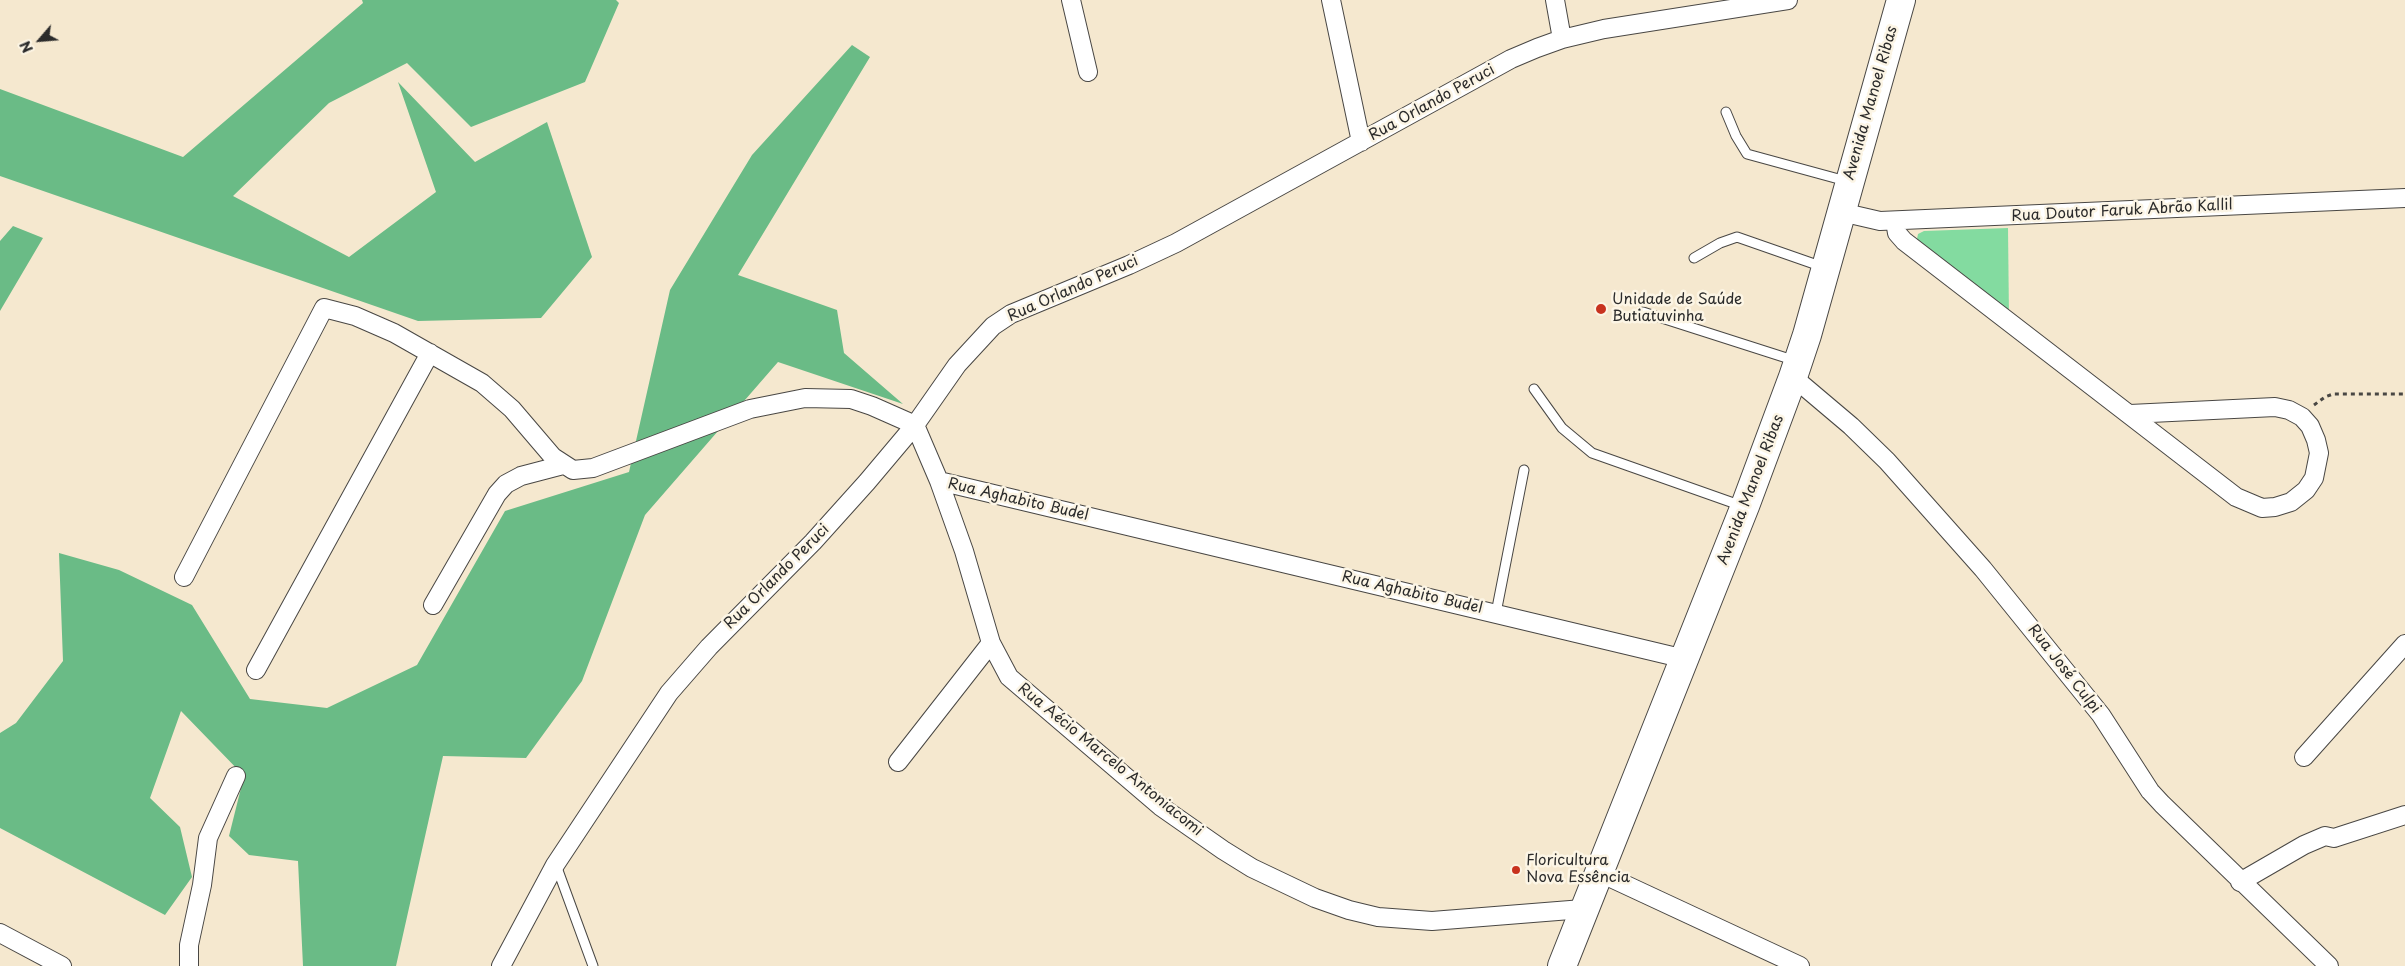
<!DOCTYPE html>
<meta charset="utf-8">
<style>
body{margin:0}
#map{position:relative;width:2405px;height:966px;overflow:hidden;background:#f5e8cf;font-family:"Playpen Sans",sans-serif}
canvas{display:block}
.north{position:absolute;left:15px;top:15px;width:50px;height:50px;-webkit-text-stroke:4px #fcf5e5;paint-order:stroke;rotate:243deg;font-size:14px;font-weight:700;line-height:20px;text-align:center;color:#2b2b2b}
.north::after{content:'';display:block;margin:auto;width:18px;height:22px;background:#2b2b2b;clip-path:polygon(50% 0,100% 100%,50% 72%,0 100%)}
</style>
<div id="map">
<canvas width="2405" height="966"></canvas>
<div class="north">N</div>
</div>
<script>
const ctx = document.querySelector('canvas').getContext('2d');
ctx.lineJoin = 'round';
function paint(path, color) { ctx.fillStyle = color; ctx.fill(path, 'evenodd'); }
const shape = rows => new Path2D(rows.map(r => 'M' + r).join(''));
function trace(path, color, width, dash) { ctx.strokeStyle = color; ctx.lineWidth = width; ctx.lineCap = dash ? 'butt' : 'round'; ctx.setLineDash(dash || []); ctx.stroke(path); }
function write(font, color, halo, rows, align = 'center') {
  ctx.font = font + ' "Playpen Sans",sans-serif'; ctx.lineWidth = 5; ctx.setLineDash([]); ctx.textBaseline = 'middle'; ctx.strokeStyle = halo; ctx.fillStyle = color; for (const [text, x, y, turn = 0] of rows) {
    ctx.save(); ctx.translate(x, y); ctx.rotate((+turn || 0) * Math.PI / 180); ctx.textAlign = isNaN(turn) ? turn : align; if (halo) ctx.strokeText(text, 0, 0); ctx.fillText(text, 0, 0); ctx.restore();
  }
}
paint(shape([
 [2008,228,2009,319,1916,244,1918,234,1924,231]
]), '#83dba0');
paint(shape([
 [362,0,616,0,619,3,585,82,471,127,407,63,329,103,233,196,349,257,436,192,398,82,475,162,547,122,592,257,541,318,418,321,0,176,0,89,183,157,363,3],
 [852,45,870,57,738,275,837,310,844,353,903,404,778,362,645,515,582,681,526,758,443,756,396,966,303,966,298,861,249,855,229,836,244,776,181,711,150,798,180,827,192,877,165,915,0,828,0,733,16,723,63,661,59,553,119,570,192,605,250,699,327,708,417,665,505,511,629,472,670,290,752,155],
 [13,226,43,238,0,311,0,241]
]), '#6abb86');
const lane = shape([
 [1726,112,1736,136,1747,154,1846,181],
 [1694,258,1720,243,1737,237,1823,267],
 [1643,312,1796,361],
 [1534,389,1562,428,1592,453,1742,506],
 [1496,613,1524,470],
 [556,865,593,966]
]);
const street = shape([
 [1071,0,1088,72],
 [1331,0,1361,142],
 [1555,0,1562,39],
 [1841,212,1880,221,2405,198],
 [1895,221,1897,233,1904,241,2236,497,2262,508,2275,507,2291,502,2306,490,2314,478,2319,453,2316,440,2310,426,2302,417,2289,410,2275,407,2130,414],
 [1793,377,1851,426,1887,461,1983,569,2101,715,2150,791,2162,804,2329,966],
 [939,481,964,551,991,643,1009,677,1160,806,1223,850,1252,868,1315,898,1349,910,1378,917,1432,921,1583,909],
 [184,577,324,308,355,316,394,333,482,383,512,409,553,457,573,470,593,468,750,409,805,398,851,399,872,406,915,425,939,481,1685,659],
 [433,605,497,494,506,484,521,476,563,465],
 [256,670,430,353],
 [2304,757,2405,644],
 [898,762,991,643],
 [2334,838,2405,815],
 [1598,872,1800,966],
 [2240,882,2304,845,2325,836,2334,838],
 [0,933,62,966],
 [189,966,189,945,202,885,208,838,236,776],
 [501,966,555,865,669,693,709,647,813,542,867,482,915,425,957,365,993,326,1011,314,1129,265,1176,243,1511,59,1537,48,1562,39,1604,29,1788,0]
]);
const primary = shape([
 [1562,966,1745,506,1793,377,1807,335,1901,0]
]);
trace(lane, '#494744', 11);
trace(street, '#494744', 20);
trace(primary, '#494744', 30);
trace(shape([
 [2314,405,2325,397,2333,394,2405,394]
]), '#494744', 3, [4, 4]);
trace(lane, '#fff', 9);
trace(street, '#fff', 18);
trace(primary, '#fff', 28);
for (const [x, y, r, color] of [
 [1601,309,6,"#c8321e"],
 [1516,870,5,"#c8321e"]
]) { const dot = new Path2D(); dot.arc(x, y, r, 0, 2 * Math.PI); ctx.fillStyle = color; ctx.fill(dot); trace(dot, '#fcf5e5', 2); }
write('15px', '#2b2b2b', '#fcf5e5', [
 ["Rua Orlando Peruci",1432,103,-29],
 ["Avenida Manoel Ribas",1871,103,-74],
 ["Rua Doutor Faruk Abrão Kallil",2122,211,-3],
 ["Rua Orlando Peruci",1073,289,-24],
 ["Avenida Manoel Ribas",1751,490,-69],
 ["Rua Aghabito Budel",1018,500,13],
 ["Rua Orlando Peruci",777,577,-45],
 ["Rua Aghabito Budel",1412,593,13],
 ["Rua José Culpi",2064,669,52],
 ["Rua Aécio Marcelo Antoniacomi",1110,760,39]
]);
write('15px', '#2b2b2b', '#fcf5e5', [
 ["Unidade de Saúde",1612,300],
 ["Butiatuvinha",1612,317],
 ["Floricultura",1526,861],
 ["Nova Essência",1526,878]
], 'left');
</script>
